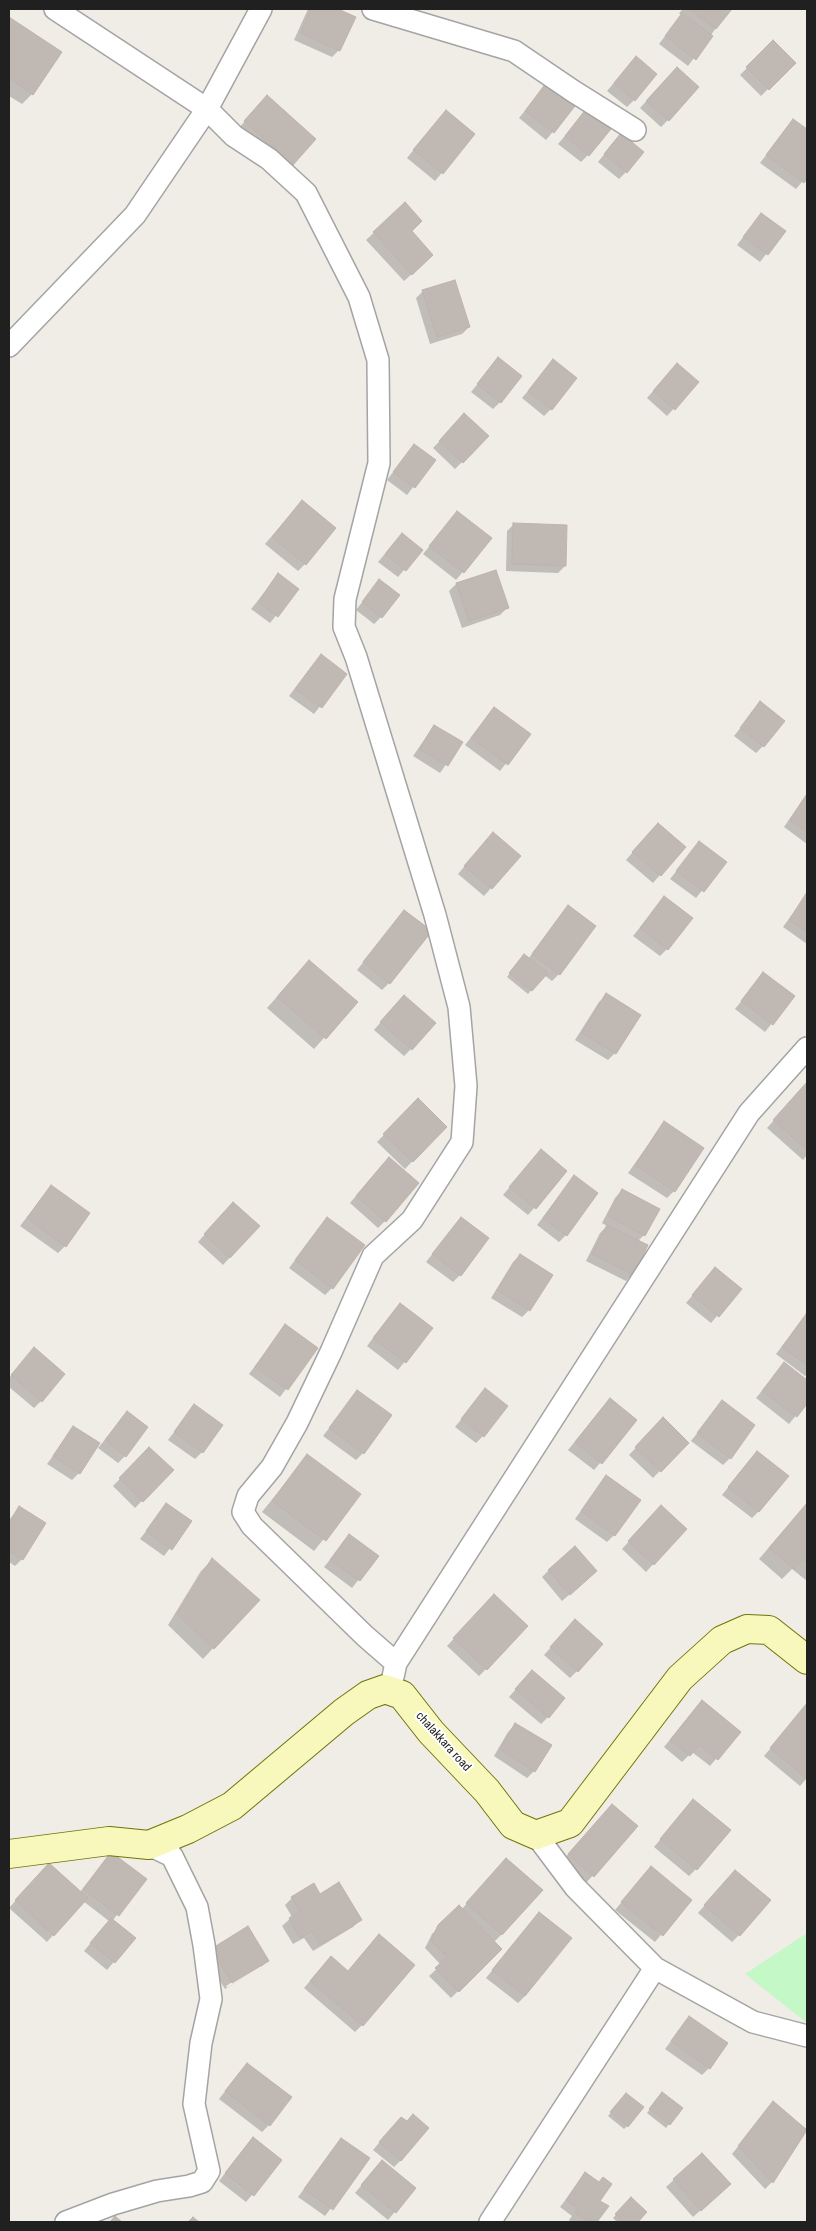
<!DOCTYPE html>
<style>
body{margin:0}
#map{position:relative;width:816px;height:2231px;overflow:hidden;background:#f0ece6;font-family:"Roboto Condensed",sans-serif}
canvas{display:block}
.frame{position:absolute;inset:0;border:10px solid #202020;pointer-events:none}
</style>
<div id="map">
<canvas width="816" height="2231"></canvas>
<div class="frame"></div>
</div>
<script>
const ctx = document.querySelector('canvas').getContext('2d');
ctx.lineJoin = 'round';
function paint(path, color) { ctx.fillStyle = color; ctx.fill(path, 'evenodd'); }
const shape = rows => new Path2D(rows.map(r => 'M' + r).join(''));
function trace(path, color, width, dash) { ctx.strokeStyle = color; ctx.lineWidth = width; ctx.lineCap = dash ? 'butt' : 'round'; ctx.setLineDash(dash || []); ctx.stroke(path); }
function write(font, color, halo, rows, align = 'center') {
  ctx.font = font + ' "Roboto Condensed",sans-serif'; ctx.lineWidth = 4; ctx.setLineDash([]); ctx.textBaseline = 'middle'; ctx.strokeStyle = halo; ctx.fillStyle = color; for (const [text, x, y, turn = 0] of rows) {
    ctx.save(); ctx.translate(x, y); ctx.rotate((+turn || 0) * Math.PI / 180); ctx.textAlign = isNaN(turn) ? turn : align; if (halo) ctx.strokeText(text, 0, 0); ctx.fillText(text, 0, 0); ctx.restore();
  }
}
paint(shape([
 [807,1933,807,2023,745,1974]
]), '#c5f8c7');
paint(shape([
 [308,9,335,9,354,17,339,50,332,57,294,40],
 [683,9,730,9,688,66,659,44,681,15,679,13],
 [9,18,60,52,32,94,22,104,9,96],
 [773,42,794,63,761,96,740,75],
 [629,65,634,100,627,107,607,91],
 [670,75,668,120,661,127,640,108],
 [546,85,574,106,546,140,519,118],
 [260,104,314,139,285,171,238,129],
 [580,118,588,155,581,162,558,144],
 [439,119,474,134,435,181,407,158],
 [793,120,807,130,807,176,796,189,760,163],
 [614,142,626,172,619,179,598,162],
 [405,204,410,232,425,262,404,281,366,240],
 [761,214,784,231,760,262,737,245],
 [423,291,469,327,462,334,430,344,416,298],
 [498,359,500,402,493,409,471,392],
 [553,361,551,409,544,416,522,398],
 [670,372,697,383,667,416,647,398],
 [458,422,462,462,455,469,433,448],
 [414,445,434,460,407,495,387,480],
 [302,501,305,564,298,571,265,544],
 [457,513,490,539,456,580,423,554],
 [514,524,565,566,558,573,506,571,507,531],
 [402,534,421,550,398,577,378,562],
 [495,571,507,608,500,615,462,628,449,591,456,584],
 [279,575,297,589,270,623,251,609],
 [379,581,381,617,374,624,356,610],
 [314,663,345,674,314,714,289,696],
 [760,703,763,746,756,753,734,736],
 [494,708,529,734,500,771,465,745],
 [434,726,461,743,440,773,413,756],
 [807,793,807,844,784,827],
 [651,831,684,847,653,883,626,860],
 [486,841,519,856,484,896,458,874],
 [699,843,725,862,696,898,670,879],
 [807,894,807,944,783,927],
 [664,898,667,949,660,956,633,936],
 [568,907,559,974,552,981,544,975,528,994,507,977,521,959,528,959],
 [404,911,389,983,382,990,357,970],
 [299,972,356,1002,314,1049,267,1008],
 [763,974,793,996,765,1032,735,1009],
 [606,995,615,1053,608,1060,575,1040,599,1002],
 [397,1003,411,1049,404,1056,374,1030],
 [807,1084,807,1155,803,1160,767,1128],
 [418,1100,445,1127,405,1169,377,1142],
 [664,1123,674,1191,667,1198,628,1173],
 [534,1158,566,1172,528,1215,503,1195],
 [382,1165,385,1221,378,1228,350,1203],
 [574,1177,566,1235,559,1242,537,1225],
 [51,1186,65,1246,58,1253,20,1226],
 [622,1190,644,1235,638,1241,633,1274,626,1281,586,1261,600,1233,607,1226,602,1223,615,1198],
 [226,1211,258,1226,223,1265,198,1242],
 [327,1218,332,1288,325,1295,289,1268],
 [461,1218,460,1275,453,1282,426,1262],
 [520,1255,529,1310,522,1317,491,1298,513,1262],
 [715,1269,740,1289,711,1323,686,1303],
 [393,1312,431,1328,398,1370,367,1346],
 [806,1315,807,1374,805,1376,776,1354],
 [285,1326,316,1348,280,1397,249,1374],
 [27,1356,41,1401,34,1408,9,1387,9,1378],
 [784,1364,807,1381,807,1402,789,1424,756,1398],
 [485,1390,483,1436,476,1443,455,1427],
 [357,1392,363,1453,356,1460,323,1436],
 [722,1402,730,1458,723,1465,691,1441],
 [194,1406,202,1452,195,1459,168,1440],
 [603,1407,636,1421,594,1470,568,1450],
 [127,1413,125,1456,118,1463,98,1448],
 [663,1419,687,1443,653,1478,629,1455],
 [74,1427,79,1473,72,1480,47,1464],
 [149,1449,172,1470,135,1508,113,1486],
 [757,1452,759,1511,752,1518,722,1495],
 [307,1456,359,1495,314,1551,262,1512],
 [606,1476,614,1535,607,1542,575,1519],
 [807,1503,807,1581,792,1569,782,1579,759,1559],
 [166,1505,190,1522,164,1556,140,1539],
 [19,1508,22,1559,15,1566,9,1562,9,1520],
 [654,1514,685,1529,646,1572,622,1549],
 [349,1536,377,1556,352,1588,324,1567],
 [212,1560,258,1600,203,1659,168,1625,201,1571],
 [549,1570,589,1578,562,1601,542,1577],
 [487,1603,486,1669,479,1676,447,1646],
 [568,1628,577,1671,570,1678,544,1655],
 [525,1679,548,1717,541,1724,509,1697],
 [807,1705,807,1778,800,1786,764,1756],
 [695,1709,739,1732,710,1766,692,1752,682,1762,664,1747],
 [515,1725,534,1771,527,1778,494,1756,508,1732],
 [686,1808,696,1869,689,1876,654,1847],
 [605,1813,636,1827,586,1883,561,1862],
 [111,1854,145,1879,113,1920,134,1938,107,1970,84,1951,109,1921,83,1901,47,1942,9,1908,42,1871,80,1892],
 [499,1867,502,1934,494,1942,501,1949,451,1998,429,1976,441,1965,425,1948,432,1934,459,1907,461,1910],
 [651,1867,690,1900,655,1942,615,1910],
 [728,1878,739,1935,732,1942,698,1913],
 [319,1895,360,1920,353,1927,313,1951,304,1938,293,1944,282,1926,292,1917,285,1905,292,1898],
 [539,1913,525,1996,518,2003,486,1978],
 [205,1957,267,1961,261,1967,261,1964,226,1986,227,1988,260,1968,225,1989],
 [324,1965,347,1972,362,2025,355,2032,304,1988],
 [689,2017,709,2068,702,2075,665,2049],
 [240,2072,269,2125,262,2132,219,2099],
 [659,2097,669,2124,666,2128,647,2113],
 [623,2098,627,2126,624,2129,608,2116],
 [773,2103,772,2182,765,2189,732,2154],
 [394,2125,401,2160,394,2167,373,2150],
 [341,2139,368,2159,325,2216,298,2197],
 [246,2146,281,2161,246,2202,219,2181],
 [702,2154,722,2191,693,2217,666,2187],
 [375,2169,415,2188,388,2220,355,2193],
 [586,2174,598,2201,607,2207,596,2222,571,2222,569,2220,572,2216,560,2207],
 [631,2199,645,2212,636,2222,617,2222,613,2218]
]), '#0003');
const building = shape([
 [311,9,338,9,356,17,340,51,301,33,311,9],
 [689,9,732,9,716,29,689,9],
 [682,13,713,36,696,60,665,36,682,13],
 [9,17,62,52,33,95,9,78,9,17],
 [773,40,796,63,769,90,746,67,773,40],
 [636,56,657,74,635,101,614,83,636,56],
 [677,67,699,87,669,121,646,101,677,67],
 [546,83,575,106,554,133,525,111,546,83],
 [267,95,316,139,293,165,244,121,267,95],
 [586,109,611,129,589,156,565,136,586,109],
 [446,110,475,134,443,174,413,150,446,110],
 [793,119,807,129,807,178,804,183,766,155,793,119],
 [621,133,644,152,627,173,604,154,621,133],
 [405,202,422,221,412,231,433,255,412,275,373,232,405,202],
 [761,213,786,231,768,255,743,237,761,213],
 [455,280,470,327,437,337,422,290,455,280],
 [498,357,522,376,501,403,477,384,498,357],
 [553,359,577,378,552,410,528,391,553,359],
 [677,363,699,382,675,410,653,391,677,363],
 [464,413,489,436,463,463,439,441,464,413],
 [414,444,436,460,415,488,393,472,414,444],
 [302,500,336,528,306,565,272,537,302,500],
 [457,511,492,538,464,573,429,546,457,511],
 [513,523,567,525,566,566,512,564,513,523],
 [402,533,423,550,406,571,385,554,402,533],
 [496,570,509,608,469,621,456,583,496,570],
 [278,573,299,589,278,617,258,602,278,573],
 [379,579,400,595,382,618,362,602,379,579],
 [321,654,347,674,322,708,295,689,321,654],
 [760,701,785,721,764,747,740,728,760,701],
 [494,707,531,734,508,765,471,738,494,707],
 [434,725,463,742,448,766,419,749,434,725],
 [807,794,807,832,790,820,807,794],
 [658,823,686,847,661,876,632,852,658,823],
 [493,832,521,856,492,889,464,866,493,832],
 [699,841,727,862,704,892,676,871,699,841],
 [807,892,807,932,789,920,807,892],
 [664,896,693,918,668,950,640,928,664,896],
 [568,905,596,926,560,975,532,954,568,905],
 [404,910,432,931,390,984,363,962,404,910],
 [524,954,548,973,532,991,509,973,524,954],
 [309,960,358,1002,326,1039,277,997,309,960],
 [763,972,795,996,773,1025,741,1001,763,972],
 [606,993,641,1015,616,1054,582,1033,606,993],
 [404,995,436,1023,412,1050,380,1022,404,995],
 [807,1082,807,1150,773,1120,807,1082],
 [418,1098,447,1127,413,1162,383,1134,418,1098],
 [664,1121,704,1148,675,1192,635,1165,664,1121],
 [541,1149,567,1171,536,1209,509,1187,541,1149],
 [389,1157,419,1183,386,1222,356,1196,389,1157],
 [574,1175,598,1193,567,1236,543,1218,574,1175],
 [51,1185,90,1213,66,1247,27,1218,51,1185],
 [622,1189,660,1209,645,1236,608,1216,622,1189],
 [233,1202,260,1226,230,1258,204,1234,233,1202],
 [327,1217,365,1245,333,1289,295,1260,327,1217],
 [461,1217,489,1238,461,1276,432,1254,461,1217],
 [607,1225,648,1245,634,1275,592,1254,607,1225],
 [520,1254,553,1275,530,1311,497,1290,520,1254],
 [715,1267,742,1289,719,1317,692,1295,715,1267],
 [400,1303,433,1328,406,1363,373,1338,400,1303],
 [806,1314,807,1315,807,1365,782,1347,806,1314],
 [285,1324,318,1348,288,1390,255,1367,285,1324],
 [34,1347,65,1374,42,1402,11,1375,34,1347],
 [784,1362,807,1380,807,1404,797,1417,762,1391,784,1362],
 [485,1388,508,1406,484,1437,461,1419,485,1388],
 [357,1390,392,1415,364,1454,329,1428,357,1390],
 [610,1398,637,1420,602,1464,575,1442,610,1398],
 [722,1400,755,1425,731,1459,697,1433,722,1400],
 [194,1404,223,1425,203,1453,174,1432,194,1404],
 [127,1411,148,1427,126,1457,105,1440,127,1411],
 [663,1417,689,1443,661,1472,635,1447,663,1417],
 [73,1426,100,1443,80,1474,53,1456,73,1426],
 [149,1447,174,1470,143,1502,119,1478,149,1447],
 [757,1451,789,1476,759,1512,728,1487,757,1451],
 [307,1454,361,1494,326,1541,272,1501,307,1454],
 [606,1475,641,1500,615,1536,581,1511,606,1475],
 [166,1503,192,1521,172,1550,146,1531,166,1503],
 [807,1503,807,1562,803,1558,794,1569,769,1548,807,1503],
 [661,1505,687,1529,654,1565,628,1541,661,1505],
 [19,1506,46,1523,23,1560,9,1551,9,1523,19,1506],
 [349,1534,379,1556,360,1581,330,1560,349,1534],
 [575,1546,597,1571,570,1595,548,1570,575,1546],
 [212,1558,260,1600,214,1649,177,1614,212,1558],
 [494,1594,528,1626,487,1670,453,1638,494,1594],
 [575,1619,603,1644,578,1672,550,1647,575,1619],
 [532,1670,565,1698,549,1718,515,1689,532,1670],
 [702,1700,741,1732,718,1760,699,1745,690,1756,670,1740,702,1700],
 [807,1703,807,1779,770,1748,807,1703],
 [515,1723,552,1745,535,1772,500,1749,515,1723],
 [693,1799,731,1830,697,1870,660,1839,693,1799],
 [612,1804,638,1826,594,1877,568,1854,612,1804],
 [111,1852,147,1879,119,1916,83,1889,111,1852],
 [506,1858,543,1890,502,1935,466,1903,506,1858],
 [49,1863,88,1898,54,1936,15,1900,49,1863],
 [651,1866,692,1900,663,1936,621,1902,651,1866],
 [735,1870,771,1900,740,1936,704,1905,735,1870],
 [339,1882,362,1920,320,1945,312,1931,300,1938,289,1918,300,1911,291,1897,314,1883,320,1894,339,1882],
 [459,1905,502,1949,459,1992,435,1968,447,1957,431,1941,438,1925,459,1905],
 [539,1912,572,1938,525,1996,492,1970,539,1912],
 [111,1918,136,1938,115,1963,90,1943,111,1918],
 [248,1926,269,1961,232,1983,211,1949,248,1926],
 [379,1934,415,1965,363,2026,310,1981,331,1956,348,1971,379,1934],
 [689,2016,728,2043,710,2069,671,2041,689,2016],
 [247,2063,292,2097,270,2126,225,2091,247,2063],
 [662,2092,683,2108,670,2125,649,2109,662,2092],
 [626,2093,644,2107,628,2127,610,2112,626,2093],
 [773,2101,807,2130,773,2183,738,2146,773,2101],
 [413,2114,429,2128,401,2161,379,2142,401,2117,407,2121,413,2114],
 [253,2137,282,2160,254,2196,225,2173,253,2137],
 [341,2138,370,2158,333,2210,304,2189,341,2138],
 [702,2153,731,2184,701,2211,673,2179,702,2153],
 [382,2160,416,2188,396,2213,361,2185,382,2160],
 [585,2172,599,2182,603,2177,612,2184,600,2201,609,2206,597,2222,588,2222,575,2213,578,2208,566,2200,585,2172],
 [631,2197,647,2212,638,2222,624,2222,615,2214,631,2197],
 [115,2216,122,2222,110,2222,115,2216],
 [193,2217,199,2222,188,2222,193,2217]
]);
paint(building, '#c0b8b3');
trace(building, '#c1b2a9', 1);
const street = shape([
 [55,9,207,109,234,136,269,159,306,193,359,297,378,360,379,463,345,599,344,627,356,657,435,915,459,1007,466,1086,462,1142,412,1220,373,1256,331,1352,297,1423,272,1467,248,1496,243,1512,252,1526,365,1636,396,1663],
 [373,9,514,51,573,91,635,130],
 [9,346,135,215,207,109,261,9],
 [393,1677,396,1663,749,1113,807,1048],
 [536,1835,575,1887,655,1968,753,2022,807,2036],
 [66,2222,113,2204,157,2191,189,2186,202,2182,209,2171,194,2104,201,2043,211,1999,204,1945,197,1907,172,1856,149,1845],
 [490,2222,655,1968]
]);
const secondary = shape([
 [9,1854,109,1841,149,1845,188,1829,232,1806,344,1712,368,1695,385,1689,402,1695,431,1732,487,1791,513,1825,536,1835,570,1823,680,1678,722,1640,747,1629,769,1630,807,1660]
]);
trace(street, '#a4a4a4', 24);
trace(secondary, '#6e7508', 30);
trace(street, '#fff', 21);
trace(secondary, '#f8f8bc', 28);
write('12px', '#202020', '#fff', [
 ["chalakkara road",443,1742,48]
]);
</script>
